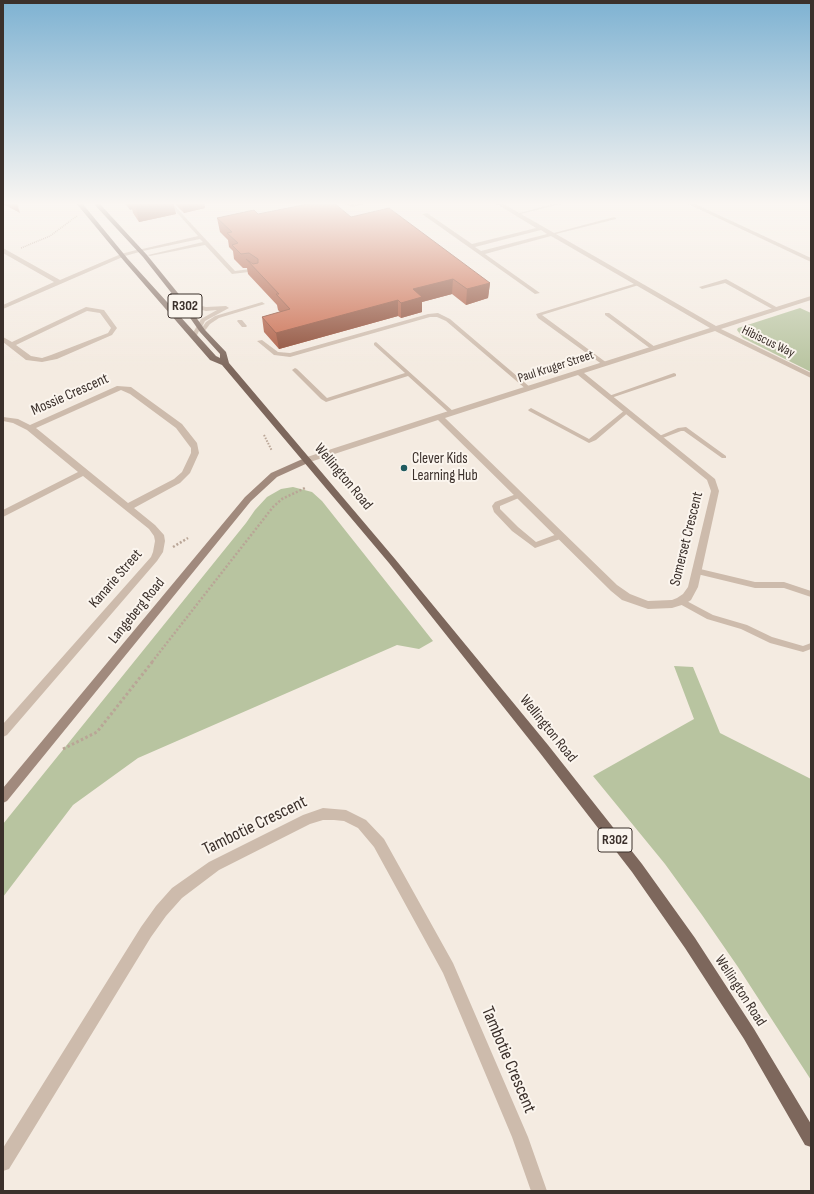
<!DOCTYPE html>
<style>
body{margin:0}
#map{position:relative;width:814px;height:1194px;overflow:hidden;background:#f4ebe1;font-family:"Sofia Sans Condensed",sans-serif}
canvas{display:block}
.frame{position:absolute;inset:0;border:4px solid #3b302b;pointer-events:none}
</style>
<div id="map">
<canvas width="814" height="1194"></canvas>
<div class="frame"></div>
</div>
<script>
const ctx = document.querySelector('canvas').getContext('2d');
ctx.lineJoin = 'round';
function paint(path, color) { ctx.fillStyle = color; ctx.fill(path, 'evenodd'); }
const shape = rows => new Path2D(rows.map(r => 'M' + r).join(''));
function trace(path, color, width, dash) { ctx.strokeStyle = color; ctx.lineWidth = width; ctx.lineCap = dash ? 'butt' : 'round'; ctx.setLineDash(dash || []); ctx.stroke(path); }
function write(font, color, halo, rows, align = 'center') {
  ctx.font = font + ' "Sofia Sans Condensed",sans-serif'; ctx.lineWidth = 4; ctx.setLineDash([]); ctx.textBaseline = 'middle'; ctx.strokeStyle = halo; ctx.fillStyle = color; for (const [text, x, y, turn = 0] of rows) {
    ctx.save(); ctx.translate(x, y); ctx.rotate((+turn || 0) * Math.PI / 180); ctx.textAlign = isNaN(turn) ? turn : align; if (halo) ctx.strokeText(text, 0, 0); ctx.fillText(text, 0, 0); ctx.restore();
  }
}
paint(shape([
 [800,308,811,313,811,372,743,338,737,330,738,328],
 [293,487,312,492,322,501,433,641,419,649,397,645,138,758,73,805,3,897,3,824,246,523,255,510,267,497,281,489],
 [674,666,693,667,720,733,811,779,811,1080,738,967,702,915,665,864,593,776,694,719]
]), '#b8c4a0');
trace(shape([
 [21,248,50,236,77,216]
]), '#b9a596', 1.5, [1, 1]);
trace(shape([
 [264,435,272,451]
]), '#b9a596', 2, [1.5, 1.5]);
trace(shape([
 [173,547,188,538],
 [152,662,273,507,282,499,305,488]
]), '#b9a596', 2.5, [2, 2]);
trace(shape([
 [63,749,97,732,153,661]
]), '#b9a596', 3, [2.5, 2.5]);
paint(shape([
 [168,203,172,203,235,271,250,269,258,274,258,276,254,276,249,272,232,274,205,245,150,256,148,255,203,242,200,239,138,252,138,250,198,236,168,203],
 [342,203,353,205,366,203,353,207,342,203],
 [558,203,565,203,517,215,515,214,558,203],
 [614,217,616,218,616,219,552,235,550,234,614,217],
 [726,279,778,308,779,309,774,310,725,283,702,289,699,287,726,279],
 [637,283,642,284,542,315,607,363,607,365,603,365,538,318,536,314,637,283],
 [184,302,206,307,226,306,229,308,205,321,201,329,206,322,215,316,262,302,265,304,219,318,210,324,204,332,199,331,196,337,194,338,191,336,201,319,217,310,206,311,182,305,182,303,184,302],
 [438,313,450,319,531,388,531,390,527,390,446,321,437,317,430,317,290,357,274,355,257,341,262,340,278,352,290,353,428,314,438,313],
 [605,313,609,313,655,347,655,349,651,349,605,315,605,313],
 [238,320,242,320,247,326,246,327,242,327,237,321,238,320],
 [376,342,454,412,454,414,450,414,408,376,326,402,321,399,292,370,295,368,297,369,327,398,405,373,374,345,374,343,376,342],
 [674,373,676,374,676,376,611,398,607,398,606,397,674,373],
 [531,408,589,439,625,410,629,410,630,411,596,440,589,443,529,411,528,410,531,408],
 [686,427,726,456,726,458,722,458,684,431,681,431,660,439,657,437,678,428,686,427],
 [519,493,523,495,521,497,500,506,500,509,518,527,536,542,560,533,563,534,564,536,563,538,535,548,512,531,494,512,492,506,495,502,519,493],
 [696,568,755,582,784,582,811,591,811,597,784,588,755,588,693,573,692,571,693,569,696,568],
 [681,598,713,615,747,625,772,637,803,646,811,643,811,649,803,652,770,643,741,629,707,619,678,603,677,601,678,599,681,598]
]), '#cdbbac');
paint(shape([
 [495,203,502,203,716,326,811,296,811,300,721,329,811,373,811,378,715,331,584,373,715,479,719,491,698,587,691,600,685,604,672,608,648,609,622,600,611,591,438,420,310,462,307,463,303,460,304,458,436,415,710,328,551,236,485,254,540,293,535,294,422,214,427,213,472,244,536,228,495,203],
 [541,230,547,234,481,251,475,247,541,230],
 [578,375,707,480,711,491,688,587,683,594,677,598,672,600,648,601,630,594,617,585,445,418,578,375],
 [686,203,693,203,811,258,811,262,686,203],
 [3,248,60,280,121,254,140,249,143,251,125,256,3,309,3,305,54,282,3,253,3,248],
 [86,307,104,310,117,328,112,335,57,359,42,362,26,360,3,342,3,337,12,342,86,307],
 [87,311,100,313,111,328,108,333,51,355,42,358,31,356,16,345,87,311],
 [117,386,131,387,182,424,197,443,199,453,190,473,180,483,134,508,155,525,164,535,165,541,163,552,157,561,7,735,3,737,3,724,151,557,153,552,155,541,154,536,149,529,83,476,3,517,3,510,78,472,27,430,13,423,3,421,3,417,18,419,30,425,117,386],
 [121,390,130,394,176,428,191,448,191,453,182,472,174,479,128,503,36,428,121,390],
 [323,808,346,810,366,820,384,839,453,963,528,1137,547,1191,531,1191,512,1137,443,973,374,847,358,828,344,821,334,820,323,820,310,824,219,870,182,898,166,916,151,937,9,1169,3,1171,3,1148,141,927,156,906,172,888,209,862,303,815,323,808]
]), '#cdbbac');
paint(shape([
 [307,457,311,460,310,462,277,477,251,501,7,801,3,803,3,788,245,497,271,473,307,457]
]), '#a18a7d');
paint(shape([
 [76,203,82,203,128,259,216,356,220,358,220,354,200,332,181,305,143,257,93,203,99,203,147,255,186,303,205,330,226,352,229,363,395,559,548,745,642,864,695,938,754,1029,811,1124,811,1147,805,1145,744,1039,685,948,632,872,540,753,389,563,222,365,210,360,124,261,76,203]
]), '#7d675c');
paint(shape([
 [3,203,17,203,20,213,3,204],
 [125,203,173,203,176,214,139,222,133,213,132,209,130,210],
 [174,203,204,203,205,208,184,213],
 [258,214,351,217,490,283,488,298,466,305,452,294,422,302,422,312,401,318,398,316,279,349,264,332,262,317,280,312,278,310,277,305,248,274,247,268,243,268,234,259,233,251,229,247,228,240,220,232,217,218]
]), '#ac5a40');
paint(shape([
 [129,203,131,203,132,209,130,210],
 [135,203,173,203,176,214,139,222],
 [182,203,204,203,205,208,184,213],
 [453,279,452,294,422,302,422,312,401,318,401,303,413,289],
 [490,283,488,298,466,305,467,289],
 [398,300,398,316,279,349,276,333]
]), '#8c4a34');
const building = shape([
 [313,203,334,203,351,217,389,208,490,283,467,289,453,279,413,289,422,297,401,303,398,300,276,333,262,317,290,309,276,294,279,294,246,259,253,264,258,263,258,259,249,253,241,254,232,245,238,243,227,233,232,232,217,218,254,210,258,214,313,203]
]);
paint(building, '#c8694b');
trace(building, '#8c4a34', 1);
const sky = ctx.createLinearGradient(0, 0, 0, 370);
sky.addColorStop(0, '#7eb2d2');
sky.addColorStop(0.55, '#faf6f2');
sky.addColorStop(1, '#faf6f200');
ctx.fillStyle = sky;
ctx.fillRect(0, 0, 814, 370);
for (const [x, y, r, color] of [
 [404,468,4,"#1f5a5e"]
]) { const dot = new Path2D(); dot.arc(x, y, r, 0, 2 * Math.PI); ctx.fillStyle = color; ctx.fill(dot); trace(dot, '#fbf5ee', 1.5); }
write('13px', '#3b302b', '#fbf5ee', [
 ["Hibiscus Way",768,342,26],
 ["Paul Kruger Street",556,367,-18]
]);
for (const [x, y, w] of [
 [185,306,34],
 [615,840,34]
]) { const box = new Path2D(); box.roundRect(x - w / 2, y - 12, w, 24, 3); ctx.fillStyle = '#fbf5ee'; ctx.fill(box); trace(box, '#3b302b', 1); }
write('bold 14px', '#3b302b', null, [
 ["R302",185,306],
 ["R302",615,840]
]);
write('15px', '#3b302b', '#fbf5ee', [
 ["Mossie Crescent",70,395,-24],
 ["Wellington Road",343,477,50],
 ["Somerset Crescent",687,539,-76],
 ["Kanarie Street",116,579,-49],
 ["Langeberg Road",137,611,-51],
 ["Wellington Road",548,729,51],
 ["Wellington Road",740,991,57]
]);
write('15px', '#3b302b', '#fbf5ee', [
 ["Clever Kids",412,459],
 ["Learning Hub",412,476]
], 'left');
write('18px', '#3b302b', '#fbf5ee', [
 ["Tambotie Crescent",255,826,-26],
 ["Tambotie Crescent",508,1060,67]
]);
</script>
